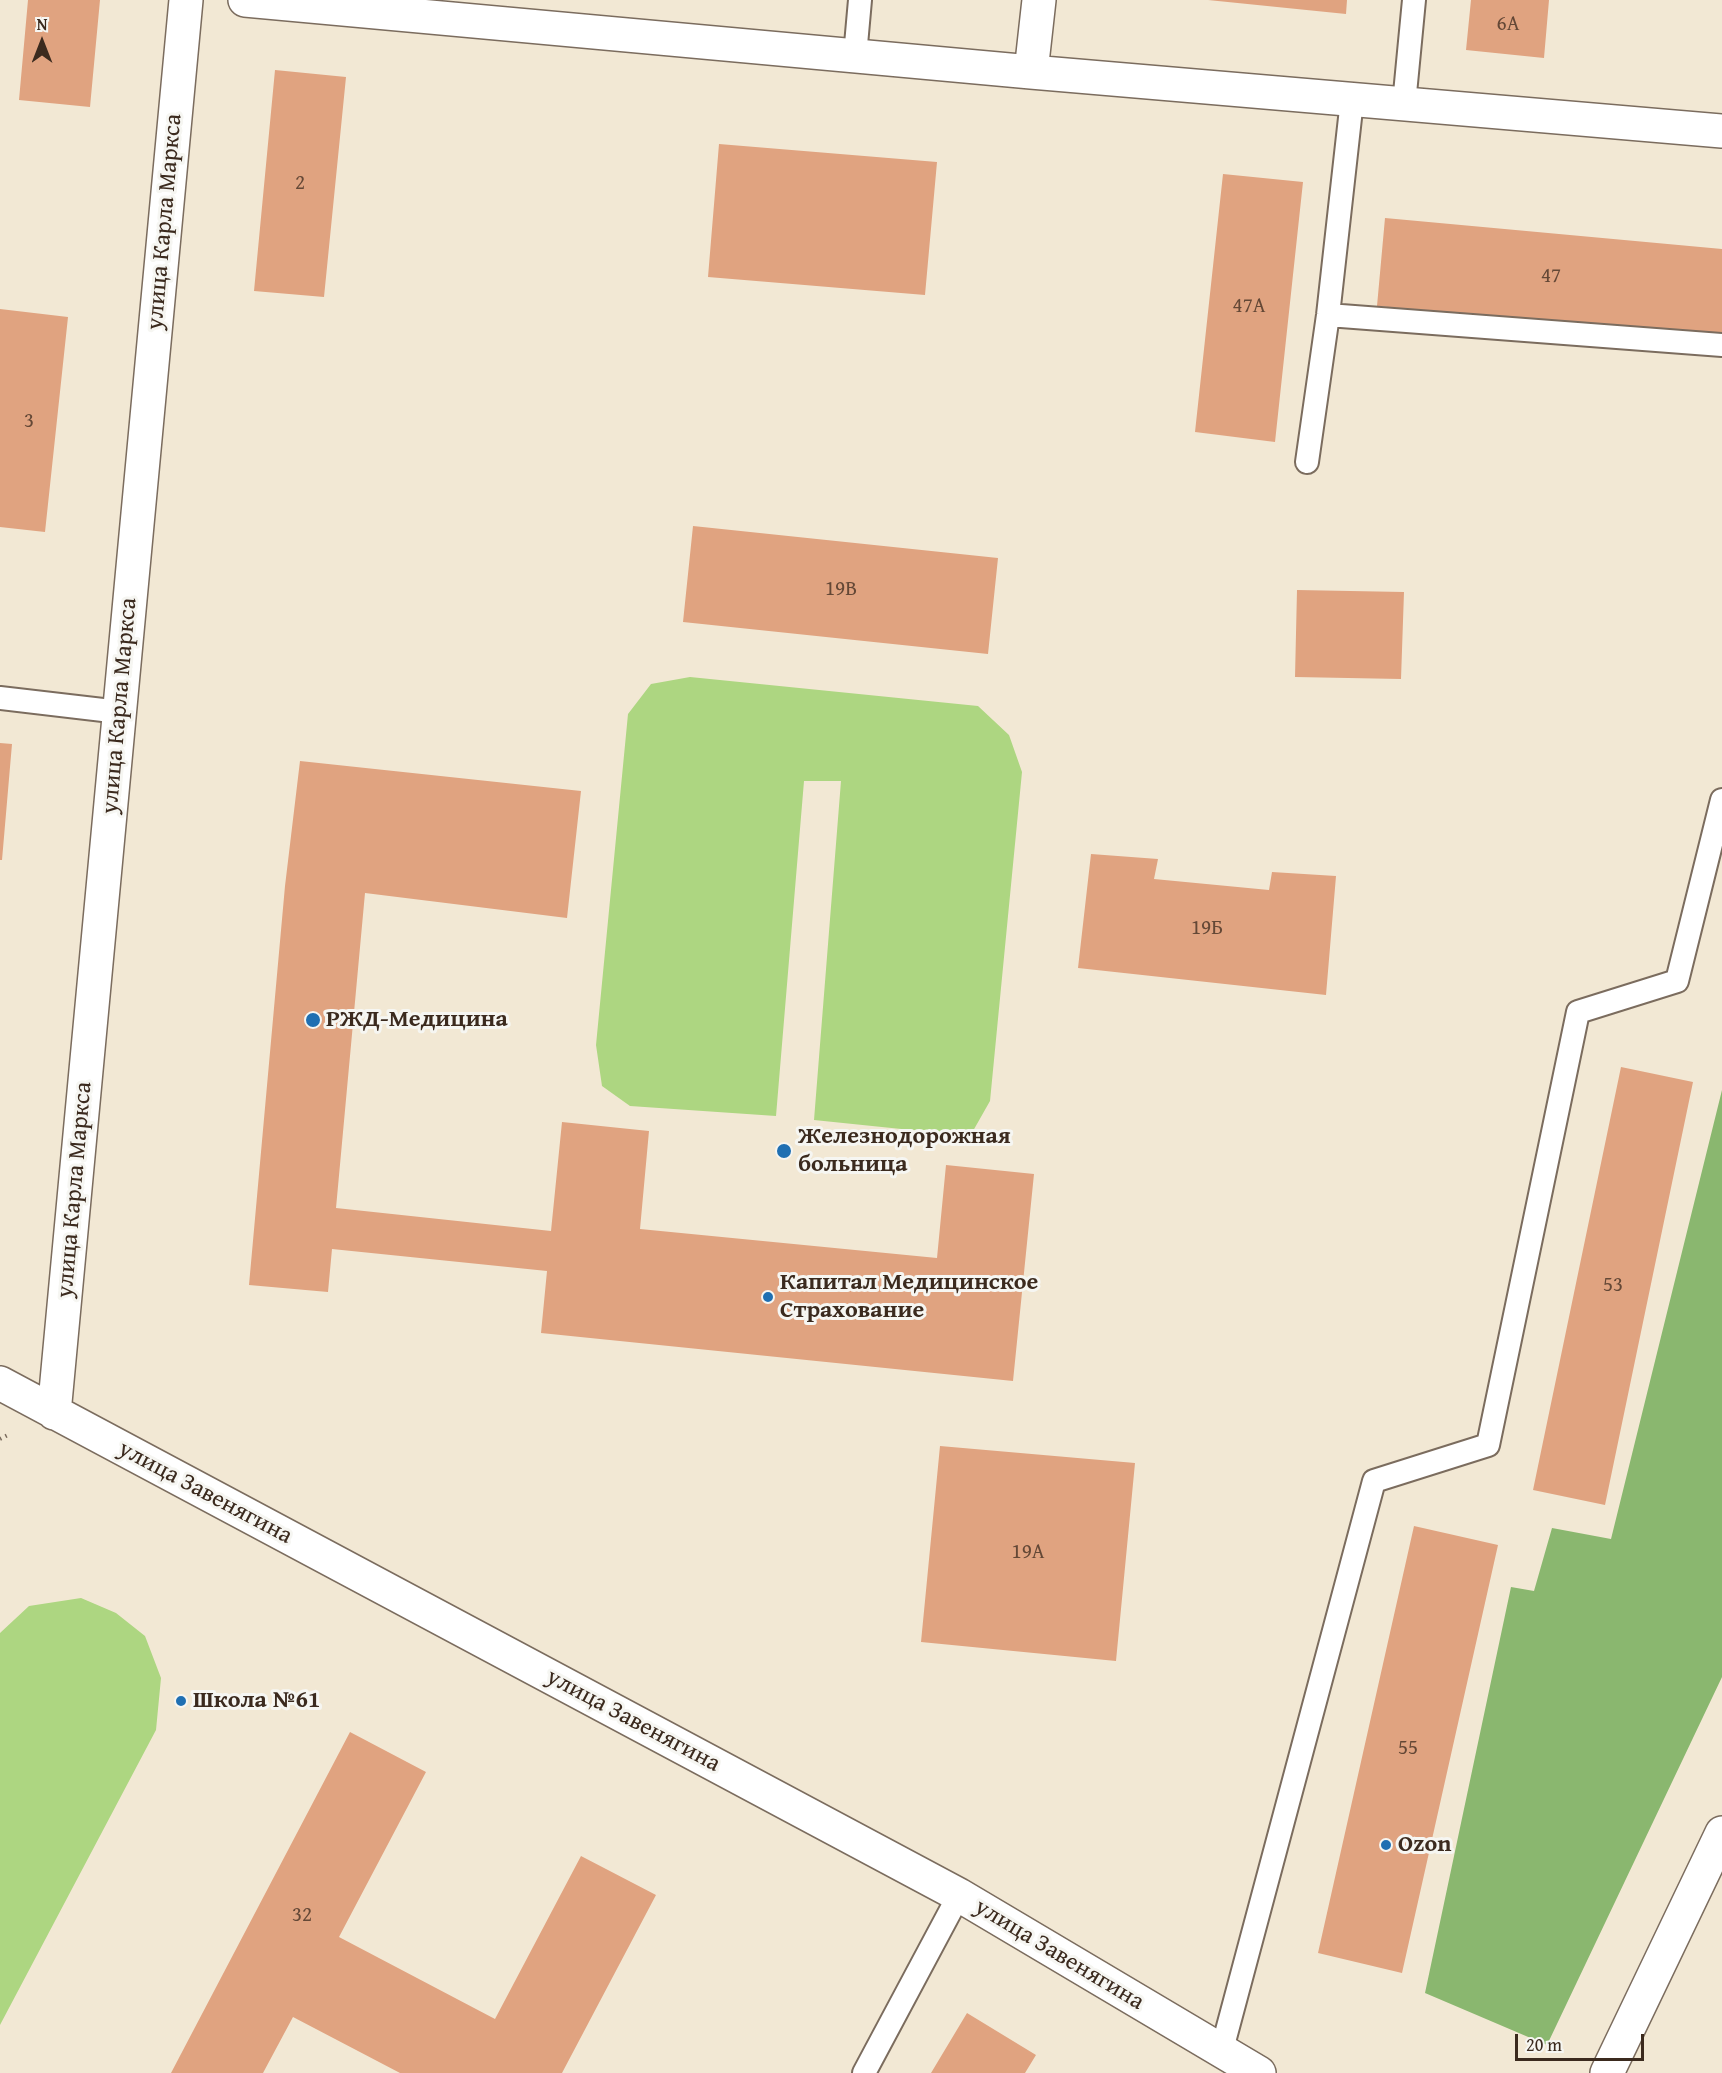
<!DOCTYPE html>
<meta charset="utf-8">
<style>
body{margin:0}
#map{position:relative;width:1722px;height:2073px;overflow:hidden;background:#f2e8d4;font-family:"Gentium Book Plus",serif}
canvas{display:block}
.north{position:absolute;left:12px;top:12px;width:60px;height:60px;-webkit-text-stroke:4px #f6f6f2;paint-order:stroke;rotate:0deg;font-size:16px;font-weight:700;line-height:24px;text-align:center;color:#3b2a1e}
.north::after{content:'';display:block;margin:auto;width:21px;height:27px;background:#3b2a1e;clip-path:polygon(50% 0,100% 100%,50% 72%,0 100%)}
.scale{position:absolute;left:1515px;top:2034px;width:129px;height:27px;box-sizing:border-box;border:3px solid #3b2a1e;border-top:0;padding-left:8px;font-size:18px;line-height:21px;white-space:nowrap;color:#3b2a1e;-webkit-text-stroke:4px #f6f6f2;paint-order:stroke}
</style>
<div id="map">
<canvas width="1722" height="2073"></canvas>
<div class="north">N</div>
<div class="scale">20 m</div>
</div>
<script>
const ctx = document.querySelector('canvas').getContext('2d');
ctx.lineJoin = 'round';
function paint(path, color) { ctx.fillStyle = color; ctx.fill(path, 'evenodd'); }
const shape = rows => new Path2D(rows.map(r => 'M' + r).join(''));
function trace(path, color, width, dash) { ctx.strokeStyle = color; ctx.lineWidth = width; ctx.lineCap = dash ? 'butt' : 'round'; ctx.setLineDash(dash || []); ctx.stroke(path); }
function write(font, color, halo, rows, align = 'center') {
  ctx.font = font + ' "Gentium Book Plus",serif'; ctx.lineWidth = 6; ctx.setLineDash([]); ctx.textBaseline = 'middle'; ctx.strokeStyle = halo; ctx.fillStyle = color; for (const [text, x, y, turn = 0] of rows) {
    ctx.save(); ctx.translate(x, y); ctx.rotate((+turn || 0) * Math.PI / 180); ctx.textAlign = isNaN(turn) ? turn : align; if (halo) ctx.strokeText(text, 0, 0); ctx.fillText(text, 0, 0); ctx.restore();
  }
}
paint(shape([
 [690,677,978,706,1009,735,1022,772,990,1101,973,1131,940,1133,814,1120,841,781,804,781,776,1116,630,1106,602,1086,596,1045,628,714,651,684],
 [81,1598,116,1613,145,1636,161,1678,156,1730,0,2025,0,1633,29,1606]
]), '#add681');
paint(shape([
 [1722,1090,1722,1677,1547,2045,1425,1993,1511,1587,1534,1591,1552,1528,1611,1539]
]), '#8ab76f');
paint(shape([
 [28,0,100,0,90,107,19,100],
 [1208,0,1347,0,1346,14],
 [1471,0,1549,0,1544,58,1466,50],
 [275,70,346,77,324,297,254,291],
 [719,144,937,162,925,295,708,277],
 [1223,174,1303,182,1275,442,1195,432],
 [1385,218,1722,249,1722,338,1377,306],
 [0,309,68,317,45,532,0,527],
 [693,526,998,558,988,654,683,622],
 [1297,590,1404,592,1401,679,1295,677],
 [0,743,12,744,2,860,0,860],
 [300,761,581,791,567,918,365,893,336,1208,551,1231,562,1122,649,1131,640,1229,937,1258,946,1165,1034,1174,1013,1381,541,1333,547,1271,332,1249,328,1292,249,1285,285,886],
 [1091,854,1158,859,1154,879,1269,890,1272,872,1336,876,1326,995,1078,968],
 [1621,1067,1693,1082,1605,1505,1533,1490],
 [940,1446,1135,1463,1116,1661,921,1642],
 [1414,1526,1498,1545,1402,1973,1318,1953],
 [350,1732,426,1772,339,1937,495,2019,581,1856,656,1895,562,2073,400,2073,293,2017,263,2073,171,2073],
 [967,2013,1036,2055,1025,2073,931,2073]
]), '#e0a380');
const lane = shape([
 [855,56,860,0],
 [1404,104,1414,0],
 [1328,315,1722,345],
 [1307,462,1328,315,1352,100],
 [0,698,120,712],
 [1221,2053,1374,1481,1488,1445,1578,1012,1677,981,1722,800],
 [864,2073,959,1895]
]);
const street = shape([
 [245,0,1031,72,1722,131],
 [1031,72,1039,0],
 [0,1383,959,1895,1259,2073],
 [54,1413,186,0]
]);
const secondary = shape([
 [1607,2073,1722,1833]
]);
trace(lane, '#7b6c5e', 26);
trace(street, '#7b6c5e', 36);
trace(secondary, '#7b6c5e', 36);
trace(shape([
 [0,1439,10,1434]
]), '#7b6c5e', 4, [1.5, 4.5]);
trace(lane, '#fff', 22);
trace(street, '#fff', 33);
trace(secondary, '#fff', 33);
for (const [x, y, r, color] of [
 [313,1020,8,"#1f6fb2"],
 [784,1151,8,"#1f6fb2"],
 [768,1297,6,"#1f6fb2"],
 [181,1701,6,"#1f6fb2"],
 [1386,1845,6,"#1f6fb2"]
]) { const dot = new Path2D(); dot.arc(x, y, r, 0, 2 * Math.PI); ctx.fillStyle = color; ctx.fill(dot); trace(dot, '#f6f6f2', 2); }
write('21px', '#644836', null, [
 ["6А",1508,25],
 ["2",300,184],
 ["47",1551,277],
 ["47А",1249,307],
 ["3",29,422],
 ["19В",841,590],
 ["19Б",1207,929],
 ["53",1613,1286],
 ["19А",1028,1553],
 ["55",1408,1749],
 ["32",302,1916]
]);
write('24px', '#3b2a1e', '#f6f6f2', [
 ["улица Карла Маркса",165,222,-85],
 ["улица Карла Маркса",120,706,-85],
 ["улица Карла Маркса",75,1190,-85],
 ["улица Завенягина",205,1493,28],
 ["улица Завенягина",633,1721,28],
 ["улица Завенягина",1059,1955,31]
]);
write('bold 24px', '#3b2a1e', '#f6f6f2', [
 ["РЖД-Медицина",326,1020],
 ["Железнодорожная",798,1137],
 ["больница",798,1165],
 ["Капитал Медицинское",780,1283],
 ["Страхование",780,1311],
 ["Школа №61",193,1701],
 ["Ozon",1398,1845]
], 'left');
</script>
